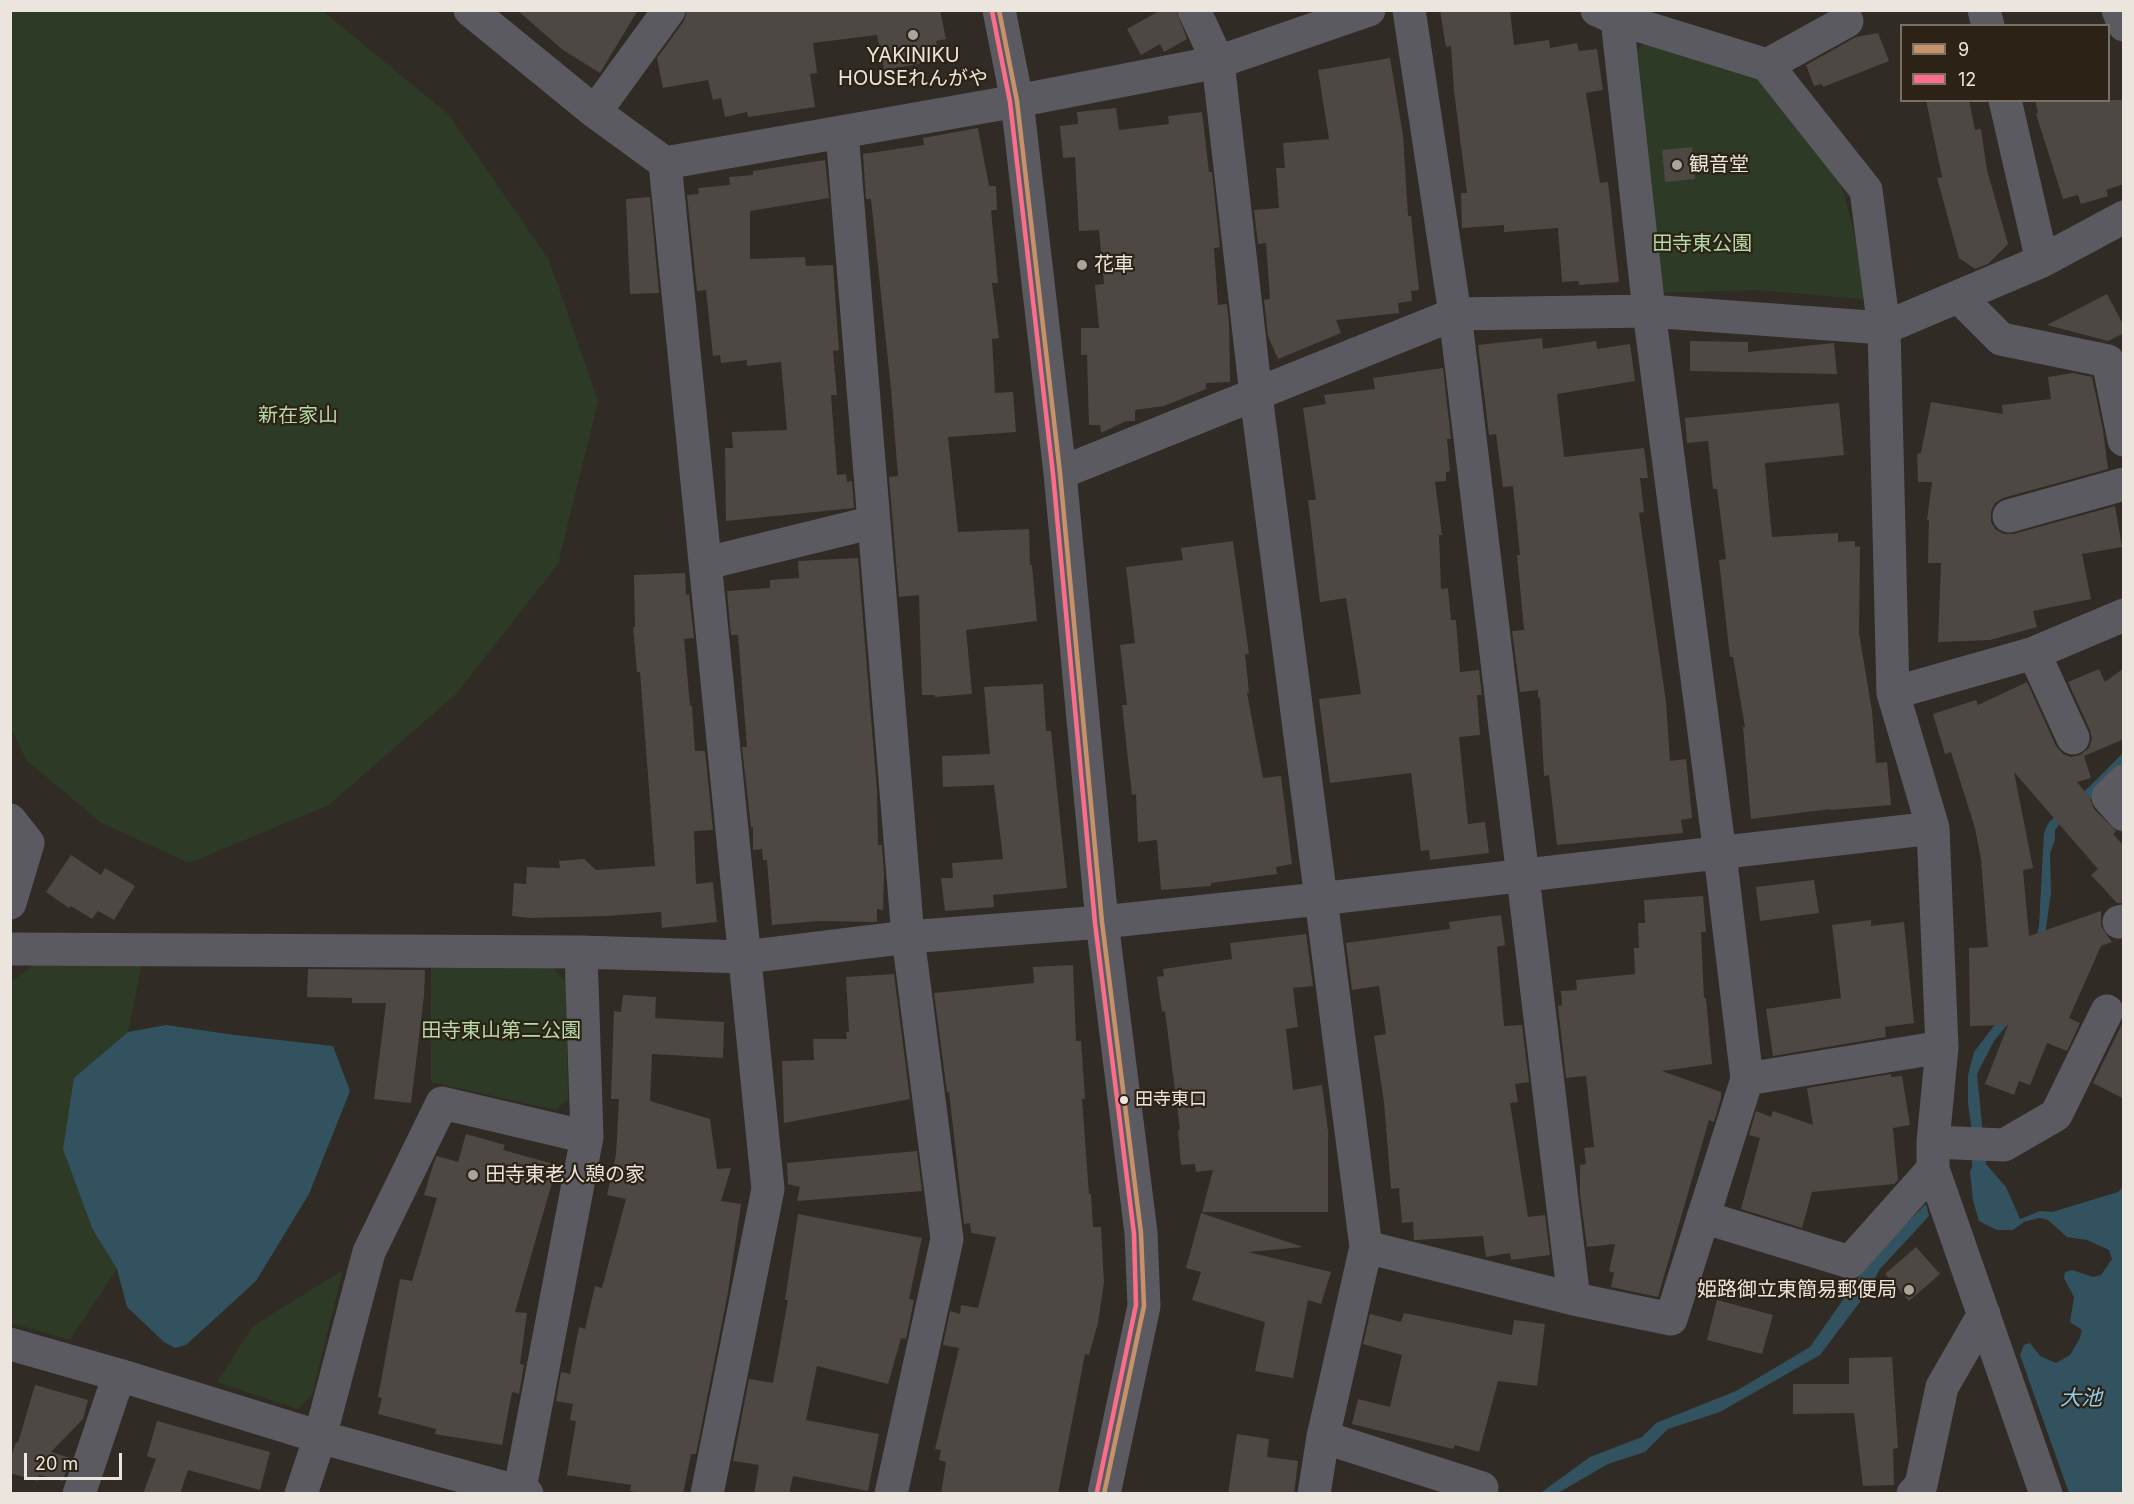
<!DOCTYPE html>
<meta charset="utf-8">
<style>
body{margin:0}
#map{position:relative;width:2134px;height:1504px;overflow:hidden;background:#302b24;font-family:Inter,sans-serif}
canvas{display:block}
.frame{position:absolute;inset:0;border:12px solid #ece5dd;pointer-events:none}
.legend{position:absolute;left:1900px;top:24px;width:210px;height:78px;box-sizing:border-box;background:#2c2215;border:2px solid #797065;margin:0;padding:8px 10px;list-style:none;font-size:18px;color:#ece5dd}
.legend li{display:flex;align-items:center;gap:12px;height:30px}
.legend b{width:30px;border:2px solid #797065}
.scale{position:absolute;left:24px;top:1453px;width:98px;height:27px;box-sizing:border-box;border:3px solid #ece5dd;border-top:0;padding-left:8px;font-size:18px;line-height:21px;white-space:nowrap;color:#ece5dd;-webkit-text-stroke:4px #2c2215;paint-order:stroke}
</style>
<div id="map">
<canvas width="2134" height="1504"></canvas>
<div class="frame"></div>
<ul class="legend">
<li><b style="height:8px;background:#c7916a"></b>9</li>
<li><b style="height:8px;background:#fb6d88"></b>12</li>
</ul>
<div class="scale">20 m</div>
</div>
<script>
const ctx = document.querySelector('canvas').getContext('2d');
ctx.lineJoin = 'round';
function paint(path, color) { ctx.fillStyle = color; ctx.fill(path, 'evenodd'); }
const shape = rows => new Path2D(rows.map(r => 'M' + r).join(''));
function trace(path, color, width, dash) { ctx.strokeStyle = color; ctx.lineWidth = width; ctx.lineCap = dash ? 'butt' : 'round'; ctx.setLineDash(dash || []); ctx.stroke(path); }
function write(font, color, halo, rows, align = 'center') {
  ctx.font = font + ' Inter,"Noto Sans JP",sans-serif'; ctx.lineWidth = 4.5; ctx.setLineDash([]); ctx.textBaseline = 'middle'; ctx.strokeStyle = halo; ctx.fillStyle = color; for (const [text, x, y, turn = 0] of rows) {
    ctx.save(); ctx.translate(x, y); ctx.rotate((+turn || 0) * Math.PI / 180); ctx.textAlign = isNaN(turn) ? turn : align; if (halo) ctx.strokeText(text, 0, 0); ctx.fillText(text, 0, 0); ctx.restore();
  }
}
paint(shape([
 [11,10,323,11,449,115,549,260,598,401,558,564,456,694,329,805,189,863,100,822,26,760,11,728],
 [1646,41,1767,82,1837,168,1872,300,1758,290,1657,293,1635,52],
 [41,959,142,962,128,1032,74,1078,93,1230,117,1269,70,1340,11,1323,11,982],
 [431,966,553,968,566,982,568,1100,555,1110,431,1082],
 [343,1270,312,1395,298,1409,217,1382,253,1326]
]), '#2d3b26');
paint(shape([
 [2123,753,2123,769,2097,797,2090,799,2066,816,2055,830,2055,840,2050,853,2051,892,2044,943,2013,1018,1994,1041,1977,1074,1986,1164,2006,1187,2020,1219,2040,1211,2052,1212,2118,1192,2123,1187,2123,1493,2069,1493,2020,1355,2024,1345,2030,1343,2040,1356,2056,1363,2070,1355,2080,1338,2082,1330,2070,1322,2074,1297,2064,1278,2065,1272,2072,1270,2093,1277,2101,1275,2112,1259,2109,1250,2087,1240,2067,1237,2048,1220,2039,1218,2024,1222,2013,1230,1997,1230,1979,1221,1973,1200,1970,1172,1972,1167,1971,1125,1968,1103,1968,1075,1974,1052,2000,1018,2032,957,2039,926,2044,833,2049,822,2090,786],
 [166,1025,235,1035,333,1046,350,1091,309,1194,256,1281,186,1345,175,1348,164,1342,127,1307,117,1269,93,1230,63,1149,74,1078,128,1032],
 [1926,1204,1929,1216,1880,1269,1868,1291,1820,1355,1720,1412,1668,1429,1645,1452,1608,1464,1558,1493,1539,1494,1590,1457,1642,1437,1656,1423,1736,1391,1810,1347,1875,1254]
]), '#33525f');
paint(shape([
 [517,10,638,10,600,73,563,50],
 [687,10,940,10,946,39,936,41,940,60,884,70,877,35,813,43,817,73,810,74,815,107,748,117,747,112,725,117,721,98,713,100,708,80,663,88,657,58,684,21],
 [1161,10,1176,10,1187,39,1164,52,1160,44,1141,55,1127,29],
 [1440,10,1510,10,1514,45,1549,40,1550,48,1577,43,1579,51,1597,49,1603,90,1586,93,1600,183,1608,182,1619,282,1579,285,1578,281,1562,282,1558,228,1504,232,1504,225,1462,228,1461,193,1467,193,1454,91,1451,46,1446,47],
 [1878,33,1889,61,1823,87,1822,84,1814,86,1806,65,1856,37],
 [1390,58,1403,135,1408,216,1411,216,1419,290,1411,291,1412,301,1398,303,1399,313,1336,320,1341,333,1278,359,1268,336,1264,300,1270,299,1266,243,1258,244,1254,210,1279,208,1276,168,1285,168,1283,143,1329,139,1318,70],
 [1926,100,1969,100,1975,130,1981,129,1987,170,2008,244,1988,264,1975,269,1959,258,1937,178,1942,177],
 [2035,100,2124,100,2124,184,2106,190,2108,196,2081,204,2078,195,2063,199,2036,114,2038,113],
 [1116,108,1119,130,1169,124,1168,116,1202,112,1209,172,1212,172,1220,247,1214,248,1218,305,1227,304,1229,324,1230,382,1206,383,1206,389,1164,406,1135,410,1135,421,1126,421,1101,433,1100,425,1089,425,1087,355,1081,355,1081,328,1099,328,1095,285,1104,284,1099,230,1079,231,1075,157,1063,158,1060,126,1078,124,1077,112],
 [978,128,989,186,996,186,997,210,991,210,998,283,992,283,999,338,992,339,995,393,1013,392,1016,432,948,437,958,532,1029,529,1030,565,1032,565,1037,621,966,630,972,694,935,697,935,695,922,695,919,595,899,597,889,477,898,476,891,389,871,199,866,199,863,154,924,145,923,138],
 [1692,147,1695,179,1665,182,1662,150],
 [825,160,829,198,750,211,750,259,805,257,806,266,833,265,839,350,833,351,837,395,831,395,837,475,846,474,847,482,852,481,854,508,726,521,725,448,733,448,732,432,787,430,781,362,747,366,747,360,721,363,720,355,713,356,706,290,697,291,687,195,699,194,698,188,730,185,729,177,753,175,753,171],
 [650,197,659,293,630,294,626,199],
 [2107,294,2124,326,2124,333,2108,341,2047,325],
 [1542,338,1543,349,1596,341,1597,349,1630,344,1635,381,1557,394,1564,457,1644,448,1648,478,1640,478,1644,512,1639,513,1666,702,1670,761,1686,759,1692,818,1681,820,1683,833,1557,845,1549,775,1544,776,1540,698,1538,698,1538,690,1520,692,1512,631,1524,630,1517,555,1520,555,1513,486,1503,487,1496,434,1489,435,1478,345],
 [1690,341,1748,342,1748,352,1834,343,1837,374,1690,371],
 [1443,368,1451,439,1447,439,1450,471,1446,472,1446,481,1435,482,1442,535,1439,535,1441,589,1448,588,1451,620,1456,620,1460,672,1479,670,1482,695,1477,695,1480,735,1459,737,1468,824,1485,822,1489,853,1430,860,1429,850,1421,851,1411,773,1330,783,1319,699,1361,694,1346,598,1320,602,1308,500,1316,500,1303,408,1326,404,1324,395,1375,389,1373,378],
 [2073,373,2092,377,2103,430,2108,469,2003,498,1995,503,1991,511,1991,522,1996,530,2004,534,2013,534,2115,506,2122,547,2082,554,2091,599,2033,611,2037,627,1990,640,1938,642,1941,563,1928,563,1929,520,1927,520,1932,482,1918,482,1917,454,1921,453,1931,402,2003,414,2002,405,2051,399,2048,377],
 [1839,403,1844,455,1765,463,1769,508,1772,537,1838,533,1838,542,1855,541,1855,547,1860,546,1859,633,1872,711,1876,763,1887,762,1891,805,1831,810,1831,809,1751,819,1743,727,1745,727,1733,657,1730,657,1719,560,1726,559,1717,489,1713,489,1708,441,1687,443,1685,418],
 [1233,541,1249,654,1245,654,1249,693,1247,693,1263,778,1281,776,1292,864,1276,867,1277,874,1211,883,1211,886,1161,890,1157,840,1138,842,1136,794,1132,795,1122,705,1127,705,1120,645,1135,643,1126,567,1183,560,1181,548],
 [858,558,877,791,878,845,882,845,884,874,883,910,877,909,877,922,819,921,772,925,767,860,763,860,762,849,753,850,753,827,751,827,742,747,747,747,738,635,731,635,727,591,770,588,770,580,799,578,798,561],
 [685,573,686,595,689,594,694,638,684,639,690,706,692,706,695,751,705,751,713,830,694,831,696,884,713,882,717,922,662,928,661,912,607,916,530,918,512,916,514,883,526,884,527,867,560,868,559,861,584,859,596,870,655,866,640,672,637,672,633,627,635,627,634,575],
 [2124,668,2124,739,2084,756,2091,778,2077,782,2090,798,2094,809,2116,831,2113,834,2124,846,2124,903,2117,903,2091,875,2098,869,2014,772,2033,868,2023,870,2029,936,2101,911,2101,926,2112,942,2101,946,2069,1018,2080,1023,2067,1051,2047,1043,2030,1085,2019,1081,2014,1095,1985,1084,2008,1025,1970,1026,1969,948,1988,947,1981,859,1975,828,1951,752,1945,754,1933,714,1976,700,1978,705,2027,682,2056,746,2063,754,2071,757,2080,755,2089,748,2092,739,2090,730,2068,682,2099,669,2105,682],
 [1043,684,1046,731,1051,731,1067,888,993,895,994,907,945,911,941,878,953,878,952,863,1003,859,994,785,943,787,942,756,990,754,984,687],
 [71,855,101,875,105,868,135,886,114,920,98,911,92,919,71,906,69,908,46,892],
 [1814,880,1819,913,1760,921,1756,887],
 [1703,896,1706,932,1701,932,1704,998,1706,998,1712,1064,1662,1071,1721,1092,1721,1098,1714,1122,1709,1120,1658,1297,1611,1287,1614,1273,1609,1271,1615,1244,1587,1247,1580,1194,1580,1165,1586,1164,1584,1148,1594,1147,1586,1076,1566,1078,1558,1006,1562,1005,1561,991,1577,990,1576,980,1635,974,1634,948,1639,948,1638,923,1645,923,1644,900],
 [1501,915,1505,945,1497,947,1504,1026,1522,1025,1529,1082,1515,1084,1518,1102,1510,1103,1528,1217,1545,1215,1550,1255,1511,1260,1510,1253,1486,1257,1483,1236,1416,1240,1414,1240,1413,1222,1402,1223,1399,1188,1391,1189,1384,1102,1374,1036,1386,1034,1379,986,1352,990,1346,943,1450,929,1449,922],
 [1871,920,1871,926,1904,922,1914,1023,1885,1027,1886,1037,1773,1056,1766,1009,1841,998,1832,925],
 [1306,934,1313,986,1293,988,1298,1027,1286,1029,1293,1090,1322,1085,1328,1131,1328,1212,1202,1212,1213,1170,1196,1172,1195,1164,1181,1165,1178,1130,1180,1130,1165,1011,1162,1012,1157,977,1164,976,1163,969,1232,959,1230,943],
 [1073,965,1076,1041,1081,1041,1085,1099,1082,1099,1089,1194,1091,1194,1093,1227,1101,1227,1104,1283,1098,1323,1089,1355,1085,1354,1058,1494,941,1494,946,1462,939,1460,941,1450,935,1449,959,1348,943,1345,950,1311,960,1314,961,1305,978,1308,996,1237,971,1233,970,1223,964,1224,949,1092,947,1092,934,993,1034,983,1033,967],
 [308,969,425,970,424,996,411,1103,374,1099,386,1003,352,1003,352,998,307,997],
 [894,974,910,1099,784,1123,782,1061,814,1060,813,1039,847,1039,846,1032,849,1032,846,977],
 [623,995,656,997,655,1018,724,1022,723,1058,652,1054,650,1101,710,1119,717,1169,731,1168,721,1201,741,1204,728,1292,696,1454,691,1454,683,1494,645,1494,630,1491,631,1485,567,1475,576,1421,570,1420,573,1404,556,1401,561,1372,570,1374,579,1327,585,1329,595,1286,602,1288,626,1199,607,1195,616,1155,619,1099,611,1099,614,1011,621,1012],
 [2124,1020,2124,1099,2093,1083],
 [1891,1074,1891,1077,1902,1076,1910,1125,1893,1128,1898,1180,1894,1184,1812,1192,1802,1228,1741,1209,1760,1138,1749,1135,1756,1111,1771,1117,1773,1111,1813,1125,1807,1088],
 [466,1134,505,1145,503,1150,557,1165,515,1312,527,1313,520,1364,524,1365,519,1394,512,1392,502,1445,435,1434,436,1429,378,1414,382,1398,378,1397,400,1279,412,1281,437,1198,424,1195,434,1162,437,1156,458,1162],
 [917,1151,922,1191,797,1201,800,1187,788,1184,787,1163],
 [1201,1213,1303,1247,1248,1252,1331,1272,1321,1304,1308,1300,1293,1378,1255,1371,1265,1322,1192,1300,1201,1272,1186,1268],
 [798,1214,922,1238,909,1299,914,1300,906,1339,901,1338,888,1384,817,1366,806,1420,879,1434,868,1491,793,1476,789,1494,754,1494,759,1465,733,1461,749,1379,773,1383,788,1300,785,1300],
 [1916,1247,1940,1274,1909,1301,1885,1274],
 [1717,1300,1773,1315,1762,1354,1707,1340],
 [1404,1313,1512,1335,1514,1320,1545,1324,1537,1386,1498,1381,1479,1452,1455,1445,1453,1449,1352,1424,1358,1399,1390,1407,1402,1355,1363,1344,1370,1314,1401,1322],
 [1892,1357,1898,1448,1893,1449,1894,1485,1863,1486,1854,1413,1793,1414,1793,1384,1849,1384,1849,1358],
 [35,1385,88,1400,83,1419,51,1452,70,1458,63,1481,39,1475,38,1481,10,1473,10,1460,16,1442,18,1443],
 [157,1421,270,1452,260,1490,188,1470,180,1494,143,1494,156,1459,147,1456],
 [1237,1434,1269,1439,1267,1457,1298,1461,1294,1494,1228,1494]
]), '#4d4843');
trace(shape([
 [470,10,595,112,665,163,1017,101,1218,62,1369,10],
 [999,10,1017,101,1060,473,1102,922,1141,1233,1144,1306,1104,1494],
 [1194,10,1218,62,1256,395,1366,1247,1323,1437,1314,1494],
 [1409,10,1455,314,1574,1299],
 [1597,10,1618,19,1767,65,1866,190,1884,328,1893,693,1933,828,1942,1047,1933,1142,1933,1169,2046,1494],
 [1984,10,1988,26],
 [2118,10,2124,25],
 [1767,65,1847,21],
 [2005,100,2042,261],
 [595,112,669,10],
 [842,132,908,937,947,1239,891,1494],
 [665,163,768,1189,707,1494],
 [1959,297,2001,339,2108,361,2124,440],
 [1060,473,1455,314,1649,311,1884,328,2042,261,2124,217],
 [2009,516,2124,484],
 [707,563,874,522],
 [2034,653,2073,738],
 [1893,693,2034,653,2124,615],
 [2124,781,2108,797,2124,815],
 [10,820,28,843,10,903],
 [2119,922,2124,921],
 [10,949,581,952,745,957,908,937,1102,922,1319,899,1933,828],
 [1747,1079,1942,1047],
 [1933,1142,2004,1145,2056,1115,2107,1011],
 [1703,1217,1850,1262,1933,1169],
 [1366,1247,1574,1299,1671,1319,1747,1079,1720,854,1649,311,1616,10],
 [10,1344,119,1375,320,1437,527,1494],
 [1323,1437,1482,1488,1480,1494],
 [79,1494,119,1375],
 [301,1494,320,1437,369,1252,442,1103,587,1137],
 [519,1494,587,1137,581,952],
 [1913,1494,1921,1485,1942,1387,1984,1314]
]), '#5c5a61', 33);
trace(shape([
 [999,10,1017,101,1060,473,1102,922,1141,1233,1144,1306,1104,1494]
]), '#c7916a', 4.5);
trace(shape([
 [992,11,1010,102,1053,474,1095,923,1134,1234,1136,1305,1097,1492]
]), '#fb6d88', 4.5);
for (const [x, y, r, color] of [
 [913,35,6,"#aaa49c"],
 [1677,165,6,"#aaa49c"],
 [1082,265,6,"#aaa49c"],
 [1124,1100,5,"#ece5dd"],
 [473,1175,6,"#aaa49c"],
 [1909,1290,6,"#aaa49c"]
]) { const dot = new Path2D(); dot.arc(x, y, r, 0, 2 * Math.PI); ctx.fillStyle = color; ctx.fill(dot); trace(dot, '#2c2215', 2); }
write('18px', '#ece5dd', '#2c2215', [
 ["田寺東口",1135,1100]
], 'left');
write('20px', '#ece5dd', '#2c2215', [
 ["YAKINIKU",913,56,"center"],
 ["HOUSEれんがや",913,79,"center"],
 ["観音堂",1689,165],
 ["花車",1094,265],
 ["田寺東老人憩の家",485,1175],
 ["姫路御立東簡易郵便局",1897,1290,"right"]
], 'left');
write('20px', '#b5d9a7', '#2c2215', [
 ["田寺東公園",1702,244],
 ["新在家山",298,416],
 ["田寺東山第二公園",501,1031]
]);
write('italic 21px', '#8dceec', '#2c2215', [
 ["大池",2081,1399]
]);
</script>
